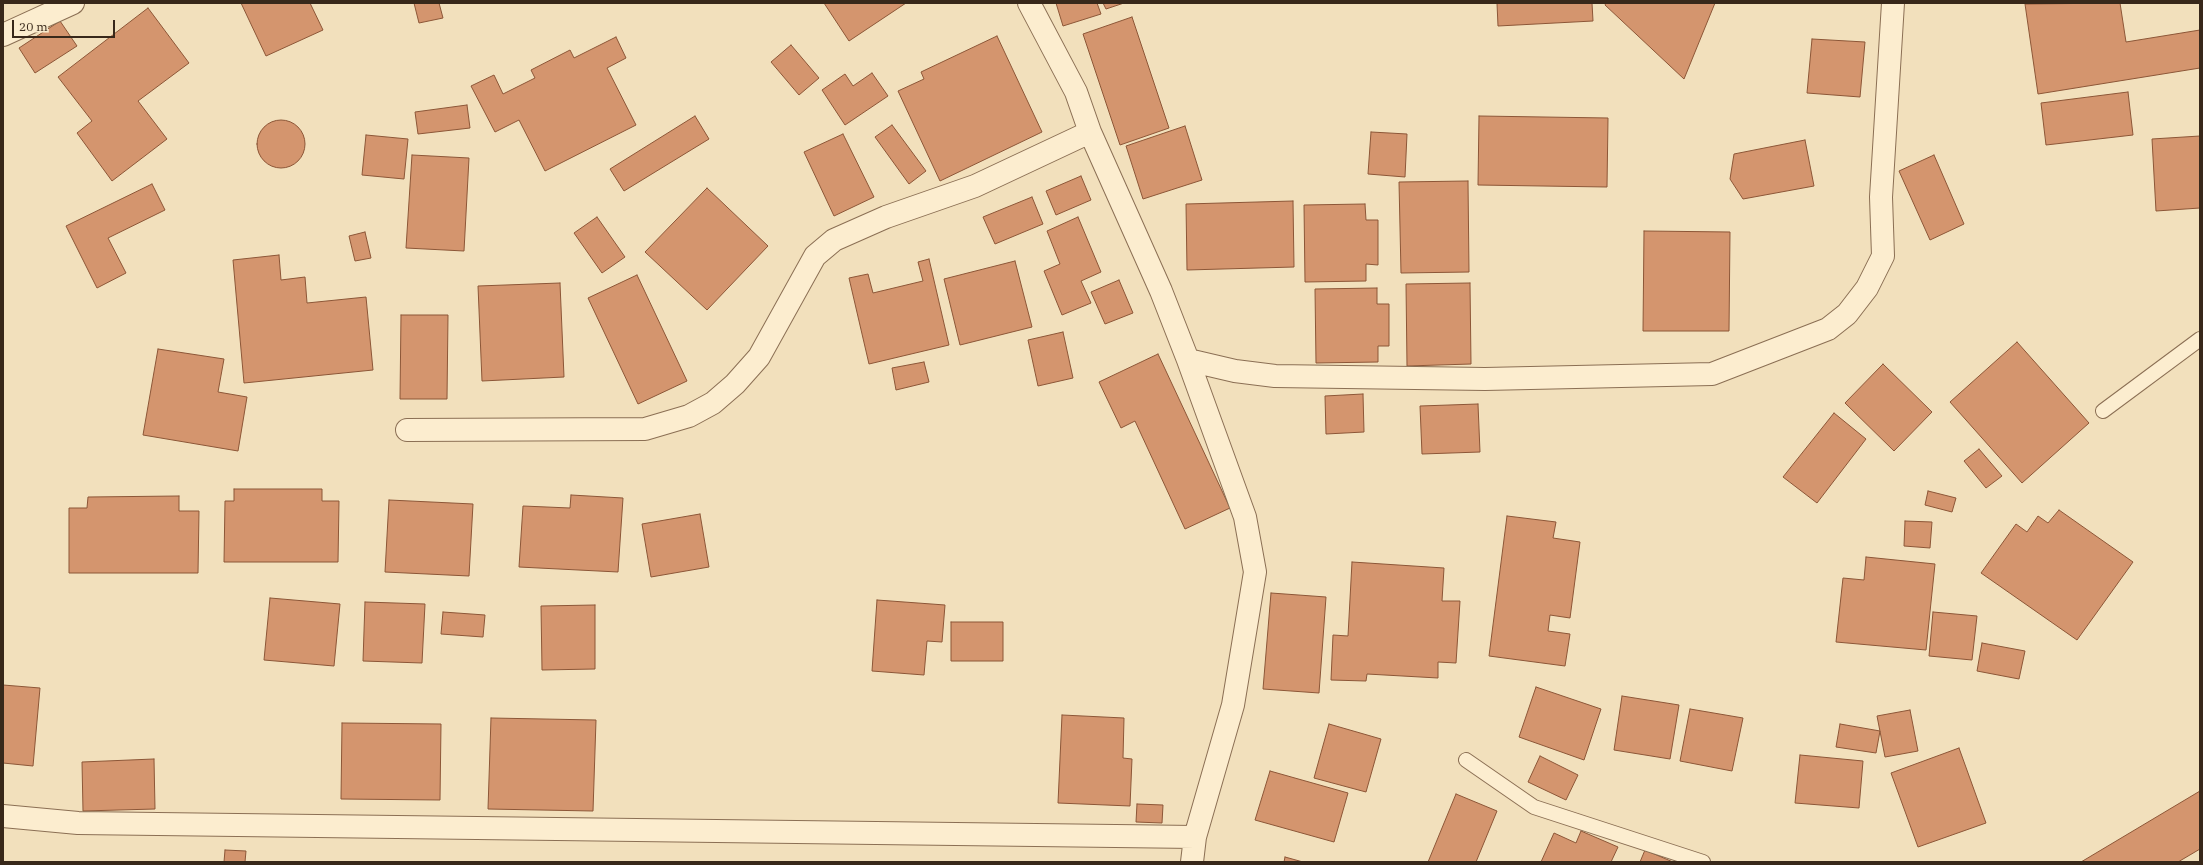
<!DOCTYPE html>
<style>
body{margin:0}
#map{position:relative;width:2203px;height:865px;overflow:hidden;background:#f2e0bc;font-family:"IBM Plex Serif",serif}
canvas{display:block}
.frame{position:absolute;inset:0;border:4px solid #38281a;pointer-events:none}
.scale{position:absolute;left:12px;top:20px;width:103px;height:18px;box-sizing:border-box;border:2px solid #38281a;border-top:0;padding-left:5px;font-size:12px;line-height:14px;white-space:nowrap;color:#38281a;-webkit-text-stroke:3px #f9eacc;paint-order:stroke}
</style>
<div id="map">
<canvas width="2203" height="865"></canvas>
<div class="frame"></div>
<div class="scale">20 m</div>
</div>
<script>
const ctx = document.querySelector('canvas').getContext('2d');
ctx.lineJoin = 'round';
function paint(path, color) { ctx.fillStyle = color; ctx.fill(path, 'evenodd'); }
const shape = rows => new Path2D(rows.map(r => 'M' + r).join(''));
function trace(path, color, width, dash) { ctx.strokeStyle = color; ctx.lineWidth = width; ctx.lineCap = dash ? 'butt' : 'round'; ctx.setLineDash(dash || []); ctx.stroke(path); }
const building = shape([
 [241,3,310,3,323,30,266,56,241,3],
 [414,3,439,3,443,18,419,23,414,3],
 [824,3,906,3,849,41,824,3],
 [1056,3,1097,3,1101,14,1063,26,1056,3],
 [1103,3,1124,3,1106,9,1103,3],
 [1497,3,1592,3,1593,21,1498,26,1497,3],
 [1606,3,1715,3,1684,79,1605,5,1606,3],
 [2120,3,2126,42,2200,30,2200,68,2038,94,2025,4,2120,3],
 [148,8,189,63,138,101,167,139,112,181,77,133,92,121,58,77,148,8],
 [1132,17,1169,128,1120,145,1083,34,1132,17],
 [60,21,77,46,35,73,19,48,60,21],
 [997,36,1042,132,940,181,898,91,924,79,921,72,997,36],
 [616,37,626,58,607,68,636,125,545,171,519,120,495,132,471,86,494,75,503,94,535,78,531,70,570,50,574,58,616,37],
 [1812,39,1865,42,1860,97,1807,93,1812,39],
 [791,45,819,78,799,95,771,62,791,45],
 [872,73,888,96,845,125,822,90,845,74,853,86,872,73],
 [2128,92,2133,135,2046,145,2041,103,2128,92],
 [467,105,470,128,418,134,415,112,467,105],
 [695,116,709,139,624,191,610,169,695,116],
 [1479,116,1608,118,1607,187,1478,185,1479,116],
 '257 144a24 24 0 1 1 48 0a24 24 0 1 1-48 0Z',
 [892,125,926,171,909,184,875,137,892,125],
 [1185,126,1202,180,1143,199,1126,146,1185,126],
 [1371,132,1407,134,1405,177,1368,174,1371,132],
 [843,134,874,197,834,216,804,152,843,134],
 [366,135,408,139,404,179,362,175,366,135],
 [2200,136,2200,208,2156,211,2152,139,2200,136],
 [1805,140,1814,186,1743,199,1730,179,1734,154,1805,140],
 [412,155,469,158,464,251,406,248,412,155],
 [1934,155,1964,224,1930,240,1899,171,1934,155],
 [1081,176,1091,200,1056,215,1046,191,1081,176],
 [1468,181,1469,272,1401,273,1399,182,1468,181],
 [152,184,165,210,108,238,126,273,97,288,66,226,152,184],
 [707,188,768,246,707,310,645,252,707,188],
 [1032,197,1043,224,995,244,983,217,1032,197],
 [1293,201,1294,267,1187,270,1186,204,1293,201],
 [1365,204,1366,220,1378,220,1378,265,1366,264,1366,281,1305,282,1304,205,1365,204],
 [597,217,625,257,602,273,574,233,597,217],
 [1078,217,1101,272,1081,281,1091,303,1062,315,1044,271,1060,264,1047,231,1078,217],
 [1644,231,1730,232,1729,331,1643,331,1644,231],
 [365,232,371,258,355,261,349,236,365,232],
 [279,255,281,280,305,277,307,303,366,297,373,370,244,383,233,260,279,255],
 [929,259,949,345,869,364,849,278,868,274,873,293,923,281,918,262,929,259],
 [1015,261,1032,327,960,345,944,279,1015,261],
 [637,275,687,381,638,404,588,298,637,275],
 [1119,280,1133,313,1105,324,1091,292,1119,280],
 [560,283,564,377,482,381,478,286,560,283],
 [1470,283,1471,364,1407,366,1406,284,1470,283],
 [1377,288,1377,304,1389,304,1389,346,1378,346,1378,362,1316,363,1315,289,1377,288],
 [401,315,448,315,447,399,400,399,401,315],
 [1063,332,1073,378,1038,386,1028,340,1063,332],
 [2017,342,2089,423,2022,483,1950,402,2017,342],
 [158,349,224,359,218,392,247,397,238,451,143,435,158,349],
 [1158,354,1230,508,1185,529,1135,421,1121,428,1099,382,1158,354],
 [924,362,929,382,896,390,892,368,924,362],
 [1883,364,1932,412,1894,451,1845,403,1883,364],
 [1363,394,1364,432,1326,434,1325,396,1363,394],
 [1478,404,1480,452,1422,454,1420,406,1478,404],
 [1834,413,1866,439,1817,503,1783,477,1834,413],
 [1979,449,2002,476,1986,488,1964,461,1979,449],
 [234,489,322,489,322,501,339,501,338,562,224,562,225,501,234,501,234,489],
 [1928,491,1956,498,1952,512,1925,505,1928,491],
 [571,495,623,498,618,572,519,567,523,506,570,508,571,495],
 [179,496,179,511,199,511,198,573,69,573,69,508,87,508,88,497,179,496],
 [389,500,473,504,469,576,385,572,389,500],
 [2059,510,2133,562,2077,640,1981,573,2016,524,2027,532,2038,516,2048,523,2059,510],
 [700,514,709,567,651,577,642,524,700,514],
 [1507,516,1556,522,1553,538,1580,542,1570,618,1550,615,1548,631,1570,634,1565,666,1489,656,1507,516],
 [1905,521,1932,522,1930,548,1904,546,1905,521],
 [1866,557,1935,564,1926,650,1836,642,1843,578,1864,580,1866,557],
 [1352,562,1444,568,1442,601,1460,601,1456,663,1438,662,1438,678,1367,674,1366,681,1331,680,1333,635,1348,636,1352,562],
 [1271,593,1326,597,1319,693,1263,689,1271,593],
 [270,598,340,604,334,666,264,660,270,598],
 [877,600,945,605,942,642,927,641,924,675,872,671,877,600],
 [365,602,425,604,422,663,363,661,365,602],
 [595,605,595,669,542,670,541,606,595,605],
 [443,612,485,615,483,637,441,634,443,612],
 [1933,612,1977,616,1972,660,1929,656,1933,612],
 [951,622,1003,622,1003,661,951,661,951,622],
 [1982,643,2025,651,2019,679,1977,671,1982,643],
 [3,685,40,688,33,766,3,763,3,685],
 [1536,687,1601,709,1584,760,1519,737,1536,687],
 [1622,696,1679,705,1670,759,1614,750,1622,696],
 [1690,709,1743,718,1732,771,1680,761,1690,709],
 [1910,710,1918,751,1885,757,1877,716,1910,710],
 [1062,715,1124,718,1123,758,1132,759,1130,806,1058,803,1062,715],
 [491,718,596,720,593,811,488,809,491,718],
 [342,723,441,724,440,800,341,799,342,723],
 [1329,724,1381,739,1366,792,1314,778,1329,724],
 [1840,724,1880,731,1876,753,1836,747,1840,724],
 [1959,748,1986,823,1918,847,1891,773,1959,748],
 [1800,755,1863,761,1859,808,1795,803,1800,755],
 [1540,756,1578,775,1566,800,1528,782,1540,756],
 [154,759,155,809,83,811,82,762,154,759],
 [1270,771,1348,793,1334,842,1255,820,1270,771],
 [2200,791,2200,849,2178,862,2081,862,2200,791],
 [1456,794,1497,811,1476,862,1428,862,1456,794],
 [1137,804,1163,805,1162,823,1136,822,1137,804],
 [1581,831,1618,847,1611,862,1541,862,1554,833,1576,843,1581,831],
 [225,850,246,851,245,862,224,862,225,850],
 [1645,850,1673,862,1640,862,1645,850],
 [1285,857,1303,862,1284,862,1285,857]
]);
paint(building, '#d4956e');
trace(building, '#8c5637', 1);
const lane = shape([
 [2103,411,2200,339],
 [1466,760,1534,807,1703,862]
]);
const street = shape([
 [3,35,73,3],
 [1090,132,1161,291,1188,360,1245,517,1255,572,1233,705,1195,837,1192,862],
 [1188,360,1235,371,1275,376,1485,379,1712,374,1828,329,1847,314,1867,288,1883,256,1881,197,1893,3],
 [407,430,645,429,689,416,713,403,735,384,759,357,815,256,834,240,886,217,975,186,1090,132,1076,92,1029,3],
 [3,816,78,823,1195,837]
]);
trace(lane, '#8b6f54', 16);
trace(street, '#8b6f54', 24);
trace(lane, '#fcedcf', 14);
trace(street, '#fcedcf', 22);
</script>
